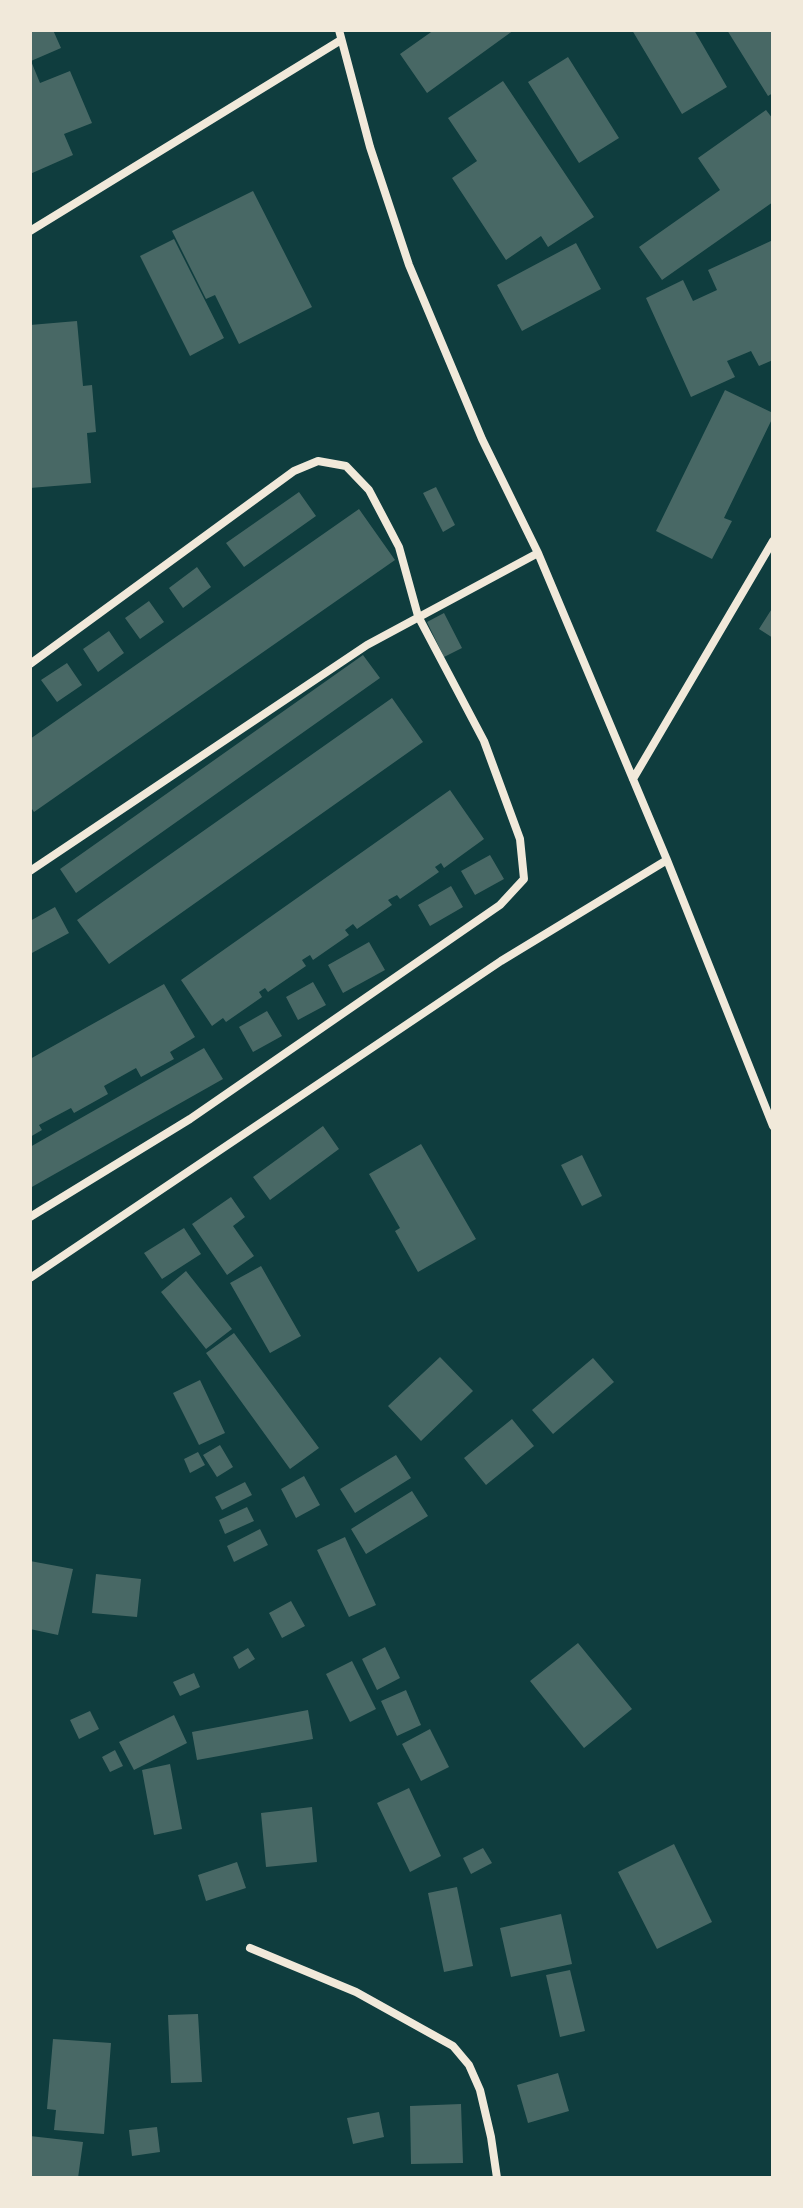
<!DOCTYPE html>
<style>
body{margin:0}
#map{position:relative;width:803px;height:2208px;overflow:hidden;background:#0f3d3e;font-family:"Source Serif 4",serif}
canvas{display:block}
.frame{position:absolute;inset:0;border:32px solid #f1e9da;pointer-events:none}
</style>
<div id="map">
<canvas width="803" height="2208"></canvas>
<div class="frame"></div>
</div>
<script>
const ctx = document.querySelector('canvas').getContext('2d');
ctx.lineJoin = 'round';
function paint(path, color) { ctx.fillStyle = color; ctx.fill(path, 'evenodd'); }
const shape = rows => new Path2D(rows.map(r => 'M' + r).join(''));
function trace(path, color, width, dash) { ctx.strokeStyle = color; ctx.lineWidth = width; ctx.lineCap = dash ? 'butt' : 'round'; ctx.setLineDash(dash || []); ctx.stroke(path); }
paint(shape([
 [30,30,53,30,61,48,31,61,40,83,70,71,92,123,64,134,73,155,30,174],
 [434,30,514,30,427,93,400,54],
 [632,30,694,30,727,87,682,114],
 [727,30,773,30,773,93,768,96],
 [568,57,619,138,579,163,528,82],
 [503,81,594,217,548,247,541,236,506,260,452,178,477,161,448,118],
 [766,110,773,119,773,202,662,280,639,247,720,190,698,158],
 [253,191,312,307,239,344,215,295,206,299,172,231],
 [174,239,224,338,190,356,140,256],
 [773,240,773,360,759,366,751,351,727,361,735,377,691,397,646,298,683,280,693,301,717,290,708,270],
 [576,243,601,289,522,331,497,285],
 [77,321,83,386,92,385,96,432,87,433,91,483,30,488,30,325],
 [725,390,773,413,773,417,724,518,732,521,712,559,656,531],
 [436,487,455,525,443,532,423,493],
 [299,492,316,516,244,567,226,543],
 [359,509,395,560,34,812,30,806,30,739],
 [197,567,211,587,183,608,169,588],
 [149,601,164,622,140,639,125,618],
 [773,607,773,638,759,629],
 [444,613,462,648,444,657,427,622],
 [109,631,124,653,98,672,83,649],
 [363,655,380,678,76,893,60,869],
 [67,663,82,685,57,702,41,680],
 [392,698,423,742,109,964,77,920],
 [450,790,484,839,444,868,441,863,435,867,439,872,400,899,397,895,388,900,392,905,357,929,353,924,345,930,349,935,313,960,310,955,302,960,306,966,268,992,265,988,259,992,262,997,226,1022,223,1018,212,1026,181,980],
 [490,855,504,879,475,895,461,871],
 [451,886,463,907,430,926,418,905],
 [55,907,69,933,30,954,30,921],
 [369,942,385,970,343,993,328,965],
 [313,982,326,1005,298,1020,286,997],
 [164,984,195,1037,170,1052,174,1059,141,1077,136,1068,104,1086,108,1094,74,1113,71,1108,39,1125,42,1130,30,1137,30,1059],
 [267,1011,282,1036,253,1052,239,1027],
 [204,1048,223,1079,30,1188,30,1147],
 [323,1126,339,1149,270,1200,253,1177],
 [421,1144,476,1239,418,1272,395,1231,400,1228,369,1174],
 [582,1155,602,1196,582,1206,561,1165],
 [231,1197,245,1217,233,1226,254,1256,227,1275,192,1224],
 [184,1228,201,1254,162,1279,144,1253],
 [261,1266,301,1336,270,1353,230,1283],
 [186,1271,232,1329,206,1349,161,1292],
 [234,1333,319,1448,290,1469,206,1353],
 [440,1357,473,1391,421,1441,388,1406],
 [593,1358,614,1382,553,1434,532,1410],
 [200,1380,225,1433,199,1445,173,1393],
 [512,1419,534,1446,486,1485,464,1458],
 [220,1445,233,1467,217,1477,203,1455],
 [198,1452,205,1465,190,1473,184,1459],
 [396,1455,411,1478,355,1513,340,1489],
 [304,1476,320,1505,296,1518,281,1489],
 [245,1482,252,1495,222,1510,215,1497],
 [412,1491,428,1516,366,1554,351,1529],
 [247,1507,254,1521,225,1534,219,1520],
 [260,1529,268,1545,234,1562,227,1546],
 [345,1537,376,1605,349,1617,317,1550],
 [30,1561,73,1569,58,1635,30,1629],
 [96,1574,141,1579,137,1617,92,1613],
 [291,1601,305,1626,282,1638,269,1613],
 [578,1643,632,1709,584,1748,530,1681],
 [385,1647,400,1678,377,1690,362,1659],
 [248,1648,255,1659,239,1669,233,1657],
 [352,1661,376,1709,350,1722,326,1674],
 [194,1673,200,1687,180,1696,173,1682],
 [406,1690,421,1725,397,1736,381,1701],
 [308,1710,313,1739,197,1760,192,1732],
 [90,1711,99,1729,79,1739,70,1720],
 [174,1715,187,1743,134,1770,119,1742],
 [430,1729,449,1767,421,1781,402,1744],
 [115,1750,123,1766,110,1772,102,1757],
 [170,1764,182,1829,154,1835,142,1770],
 [409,1788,441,1856,410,1872,377,1803],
 [312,1807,317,1862,266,1867,261,1813],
 [674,1844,712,1922,657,1949,618,1872],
 [483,1848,492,1863,471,1874,463,1858],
 [237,1862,246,1888,206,1901,198,1875],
 [457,1887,473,1966,444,1972,428,1893],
 [561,1914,572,1964,511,1977,500,1928],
 [570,1970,585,2031,560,2037,546,1975],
 [198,2014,202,2082,171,2083,168,2015],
 [53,2039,111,2043,104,2134,54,2130,56,2110,47,2109],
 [558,2073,569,2111,528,2123,517,2085],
 [461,2104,463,2163,411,2164,410,2106],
 [379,2112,384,2137,353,2144,347,2118],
 [157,2127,160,2152,132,2156,129,2130],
 [30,2136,83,2142,78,2178,30,2178]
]), '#486865');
trace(shape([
 [339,30,370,147,409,265,482,439,538,553,667,860,773,1126],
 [30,231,341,40],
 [30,664,294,471,318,461,346,466,369,490,399,547,418,616,484,741,520,839,524,879,500,905,190,1119,30,1217],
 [633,779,773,541],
 [30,871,367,645,538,553],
 [30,1278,501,961,667,860],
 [250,1948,356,1992,453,2046,469,2065,480,2090,491,2137,497,2178]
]), '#f1e9da', 8);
</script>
